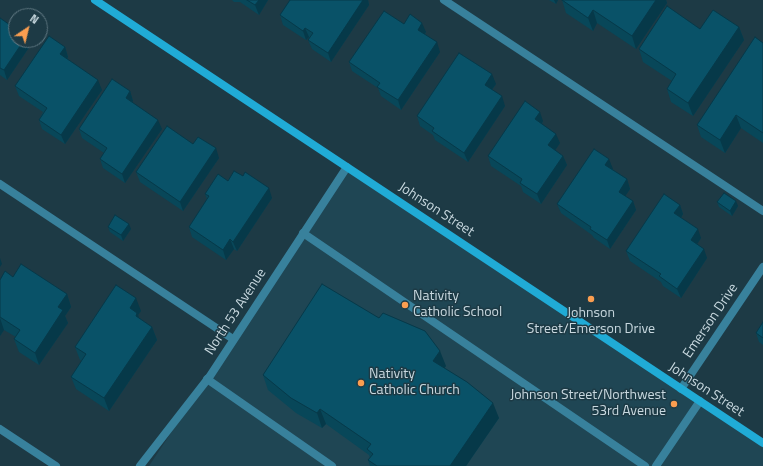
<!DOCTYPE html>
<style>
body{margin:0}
#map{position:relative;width:763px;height:466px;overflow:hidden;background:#1d3a45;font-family:"Titillium Web",sans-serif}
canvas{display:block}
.north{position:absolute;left:8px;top:8px;width:40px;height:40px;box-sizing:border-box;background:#1d3a45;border:1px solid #617983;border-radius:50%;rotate:35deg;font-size:11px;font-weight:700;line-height:16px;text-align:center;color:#c8d8df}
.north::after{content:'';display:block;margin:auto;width:14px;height:18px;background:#fb9e50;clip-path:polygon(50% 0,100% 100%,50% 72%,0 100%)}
</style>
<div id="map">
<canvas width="763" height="466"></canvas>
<div class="north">N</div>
</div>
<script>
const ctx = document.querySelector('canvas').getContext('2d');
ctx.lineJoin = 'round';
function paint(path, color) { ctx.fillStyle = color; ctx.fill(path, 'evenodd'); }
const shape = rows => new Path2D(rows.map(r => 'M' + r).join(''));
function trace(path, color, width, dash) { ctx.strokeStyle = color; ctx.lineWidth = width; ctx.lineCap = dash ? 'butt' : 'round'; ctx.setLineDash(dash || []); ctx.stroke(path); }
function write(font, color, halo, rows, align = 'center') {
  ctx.font = font + ' "Titillium Web",sans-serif'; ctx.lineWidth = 3; ctx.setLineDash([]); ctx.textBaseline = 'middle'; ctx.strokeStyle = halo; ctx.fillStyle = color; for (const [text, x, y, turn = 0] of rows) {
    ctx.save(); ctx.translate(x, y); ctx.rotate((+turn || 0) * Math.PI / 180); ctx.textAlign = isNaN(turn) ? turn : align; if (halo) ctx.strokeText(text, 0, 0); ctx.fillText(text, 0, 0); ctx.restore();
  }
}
paint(shape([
 [347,167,763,443,763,466,149,466]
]), '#1f4654');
trace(shape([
 [444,0,763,211],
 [0,184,233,339],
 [303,233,645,466],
 [207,379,332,466],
 [656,466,700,401]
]), '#38819c', 8);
trace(shape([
 [681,389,763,267],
 [0,429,56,466],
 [140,466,210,376,347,167]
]), '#38819c', 8);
trace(shape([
 [95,0,763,443]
]), '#20abd6', 8);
paint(shape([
 [232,0,268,0,259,15,240,2,234,2],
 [290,0,368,0,369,5,331,62,312,49,308,40,310,38,309,37,306,40,283,25,280,15],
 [549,0,558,0,556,4],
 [562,0,666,0,667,3,636,49,597,23,593,31,566,13],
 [0,18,32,43,7,80,0,75],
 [404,24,426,32,425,34,440,52,401,110,381,96,378,88,352,71,349,62],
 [739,27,744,40,693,116,671,102,667,89,672,81,643,62,639,49,700,29],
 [763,43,763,143,741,128,725,153,701,137,697,125],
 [65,47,68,57,67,59,102,90,65,144,42,129,39,120,43,112,19,96,15,86],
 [496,84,492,90,505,106,468,162,435,140,433,135,420,126,417,116],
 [130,91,133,101,132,102,162,129,125,183,103,168,100,159,104,153,82,138,79,129],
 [543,121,542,124,560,143,555,150,563,156,567,165,541,204,523,192,521,186,491,166,488,156],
 [193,144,219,158,183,211,140,182,136,172],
 [612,169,627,179,630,189,625,196,633,201,636,210,610,249,594,238,592,235,561,213,557,204,613,169],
 [228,181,272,198,237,251,234,249,226,260,192,237,189,227,207,199,205,194],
 [717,202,738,206,732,216,719,207],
 [680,205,683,214,681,218,701,238,697,244,707,258,681,298,663,286,661,282,630,261,626,251],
 [108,227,131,229,123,241,110,232],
 [13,277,67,294,71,307,65,316,68,323,39,365,19,352,14,339,16,337,4,330,0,336,0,280],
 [141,311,138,315,139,318,152,327,157,340,109,411,76,389,71,377,82,361,80,360,75,347],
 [763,322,763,345,759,342,756,333],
 [446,366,444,368,499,418,466,466,370,466,368,460,370,458,369,455,326,424,322,428,296,413,268,390,263,375]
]), '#084759');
paint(shape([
 [259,0,268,0,259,15,255,5],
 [363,0,368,0,369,5,331,62,328,53],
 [554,0,558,0,556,4],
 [656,0,666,0,667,3,636,49,632,36],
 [593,10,597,23,593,31,588,18],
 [422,23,426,32,421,39,418,30],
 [739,27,744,40,693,116,688,103],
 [305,28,309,37,306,40,303,31],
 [24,40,31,40,32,43,7,80,4,70],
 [437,42,440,52,401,110,398,100],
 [65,47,68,57,63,64,60,54],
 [492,74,496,84,488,95,485,85],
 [98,80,102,90,65,144,61,135],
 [130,91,133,101,129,107,126,98],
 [502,96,505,106,468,162,464,153],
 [540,112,543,121,539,129,535,119],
 [736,115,741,128,725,153,720,140],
 [158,120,162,129,125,183,122,174],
 [556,134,560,143,552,155,548,145],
 [216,148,219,158,183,211,180,202],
 [563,156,567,165,541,204,537,194],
 [609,159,613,169,609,174,605,165],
 [627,179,630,189,622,201,619,192],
 [269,188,272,198,237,251,233,242],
 [633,201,636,210,610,249,607,240],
 [736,201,738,206,732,216,730,211],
 [680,205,683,214,678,223,674,213],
 [129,224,131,229,123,241,121,235],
 [698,229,701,238,694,249,691,240],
 [230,239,234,249,226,260,223,250],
 [704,249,707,258,681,298,677,289],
 [0,258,2,264,0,267],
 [67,294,71,307,65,316,68,323,39,365,35,353,58,307],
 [136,298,141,311,138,315,142,326,130,308],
 [0,318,4,330,0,336],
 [152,327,157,340,109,411,104,398],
 [440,351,446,366,438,376,433,361],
 [493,403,499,418,466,466,450,466],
 [320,409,326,424,322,428,317,413]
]), '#063949');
const building = shape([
 [247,0,259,0,255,5,247,0],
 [290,0,363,0,328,53,308,40,313,33,305,28,303,31,280,15,290,0],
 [562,0,656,0,632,36,593,10,588,18,562,0],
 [667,6,700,29,713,10,739,27,688,103,667,89,676,74,639,49,667,6],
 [384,11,404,24,410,14,422,23,418,30,437,42,398,100,377,87,380,83,349,62,384,11],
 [0,18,10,25,12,23,16,25,16,40,24,40,4,70,0,68,0,18],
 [49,36,65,47,60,54,98,80,61,135,39,120,47,108,15,86,49,36],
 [755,37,763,43,763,133,736,115,720,140,697,125,755,37],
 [459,53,492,74,485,85,502,96,464,153,432,131,434,128,417,116,459,53],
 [112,79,130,91,126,98,158,120,122,174,100,159,107,148,79,129,112,79],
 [525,101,540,112,535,119,556,134,548,145,563,156,537,194,520,183,522,179,488,156,525,101],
 [167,126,193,144,198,137,216,148,180,202,136,172,167,126],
 [594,149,609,159,605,165,627,179,619,192,633,201,607,240,590,229,591,227,557,204,594,149],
 [234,171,243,176,245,172,269,188,233,242,230,239,223,250,189,227,209,196,205,194,218,174,228,181,234,171],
 [724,193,736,201,730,211,717,202,724,193],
 [664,194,680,205,674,213,698,229,691,240,704,249,677,289,659,276,661,274,626,251,664,194],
 [115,215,129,224,121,235,108,227,115,215],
 [21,264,67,294,58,307,63,310,35,353,14,339,20,330,0,317,0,280,5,271,13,277,21,264],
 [322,284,379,318,383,313,425,331,440,351,433,361,467,382,493,403,450,466,377,466,368,460,373,454,367,449,371,444,320,409,317,413,291,398,263,375,322,284],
 [116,285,136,298,130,308,137,313,136,316,152,327,104,398,71,377,86,354,75,347,116,285],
 [763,322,763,338,756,333,763,322]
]);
paint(building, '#095268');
trace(building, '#063949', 1);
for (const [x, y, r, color] of [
 [591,299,4,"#fb9e50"],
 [405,305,4,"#fb9e50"],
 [361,383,4,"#fb9e50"],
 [674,404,4,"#fb9e50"]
]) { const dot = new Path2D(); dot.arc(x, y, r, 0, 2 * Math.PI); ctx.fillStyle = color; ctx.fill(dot); trace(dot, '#1d3a45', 1.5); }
write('14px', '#c8d8df', '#1d3a45', [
 ["Johnson Street",436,210,33],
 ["North 53 Avenue",236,312,-57],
 ["Emerson Drive",711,321,-56],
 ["Johnson Street",706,390,33]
]);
write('14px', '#c8d8df', '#1d3a45', [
 ["Nativity",413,297],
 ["Catholic School",413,313],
 ["Johnson",591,314,"center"],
 ["Street/Emerson Drive",591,330,"center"],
 ["Nativity",369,375],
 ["Catholic Church",369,391],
 ["Johnson Street/Northwest",666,396,"right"],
 ["53rd Avenue",666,412,"right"]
], 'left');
</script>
